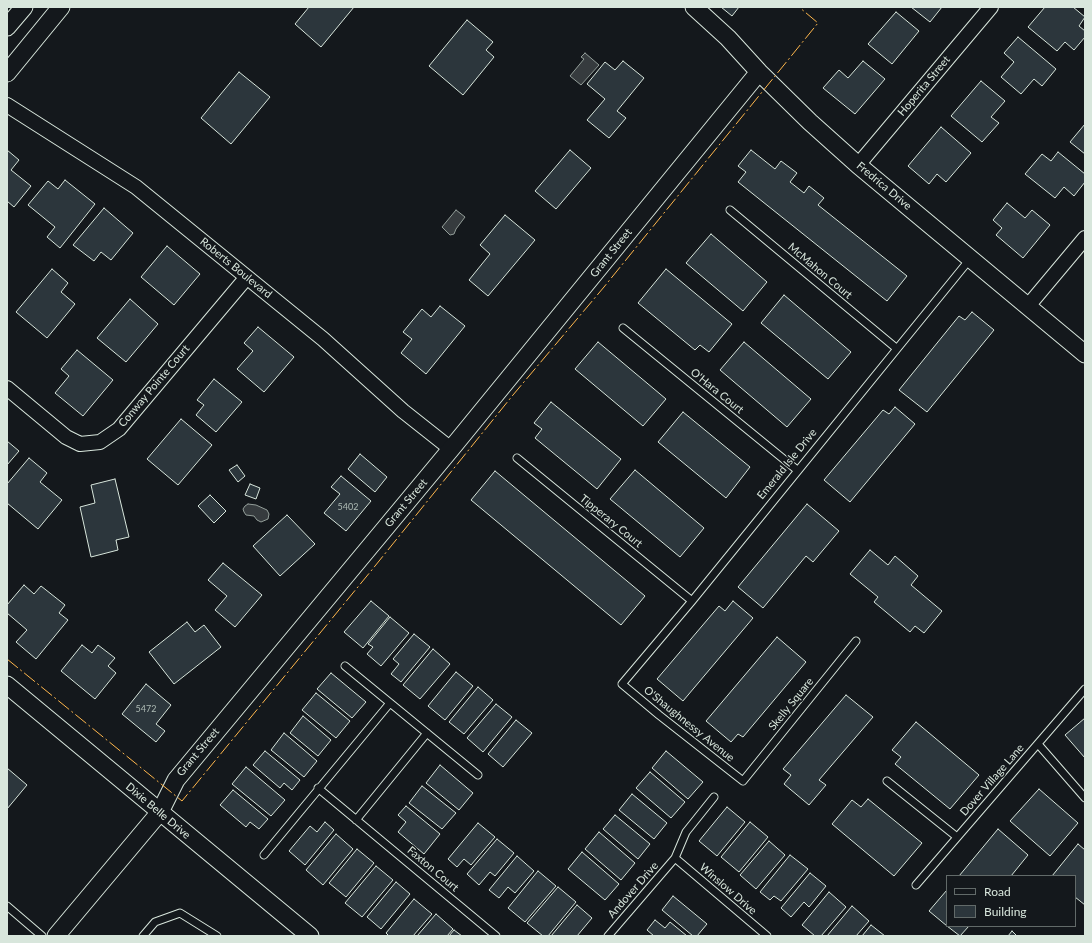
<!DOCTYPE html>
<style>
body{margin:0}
#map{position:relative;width:1092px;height:943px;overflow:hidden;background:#14181c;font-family:Lato,sans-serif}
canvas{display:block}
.frame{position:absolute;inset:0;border:8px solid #d8e6dc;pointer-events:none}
.legend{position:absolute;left:946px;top:875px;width:130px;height:52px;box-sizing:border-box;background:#14181c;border:1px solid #626a69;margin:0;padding:5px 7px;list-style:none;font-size:12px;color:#d8e6dc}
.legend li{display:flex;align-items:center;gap:8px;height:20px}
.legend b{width:20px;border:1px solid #626a69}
</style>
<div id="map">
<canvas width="1092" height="943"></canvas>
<div class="frame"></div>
<ul class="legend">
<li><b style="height:5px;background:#14181c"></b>Road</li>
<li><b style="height:11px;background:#2c363c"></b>Building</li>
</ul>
</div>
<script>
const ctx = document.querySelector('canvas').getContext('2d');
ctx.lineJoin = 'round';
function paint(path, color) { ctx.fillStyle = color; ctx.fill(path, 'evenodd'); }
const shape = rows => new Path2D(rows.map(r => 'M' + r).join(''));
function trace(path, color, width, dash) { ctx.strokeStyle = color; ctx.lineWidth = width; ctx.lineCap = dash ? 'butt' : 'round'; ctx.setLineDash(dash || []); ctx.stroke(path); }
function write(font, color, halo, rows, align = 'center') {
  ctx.font = font + ' Lato,sans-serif'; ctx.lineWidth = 3; ctx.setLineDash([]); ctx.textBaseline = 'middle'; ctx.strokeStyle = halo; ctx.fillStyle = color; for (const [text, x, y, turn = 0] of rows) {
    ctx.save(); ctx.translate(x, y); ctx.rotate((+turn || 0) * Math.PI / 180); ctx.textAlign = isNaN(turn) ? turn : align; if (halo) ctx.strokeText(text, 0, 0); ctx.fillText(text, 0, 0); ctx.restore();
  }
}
const water = shape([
 [585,53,599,65,581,85,570,76,584,59,581,57,585,53],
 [456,210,465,217,456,229,454,234,450,235,442,227,456,210],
 [248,504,256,505,267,510,269,514,268,519,261,522,257,520,254,516,246,515,244,512,243,509,245,506,248,504]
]);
paint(water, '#363b3e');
trace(water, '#939e99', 1);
const building = shape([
 [309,7,354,7,321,47,295,24,309,7],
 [721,7,739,7,732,16,721,7],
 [911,7,942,7,930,22,911,7],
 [1045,7,1073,7,1085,17,1079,26,1085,31,1085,37,1074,50,1065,42,1057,51,1028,27,1045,7],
 [896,12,919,31,892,64,868,44,896,12],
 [467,20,493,42,486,50,494,57,463,95,429,66,467,20],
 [1018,37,1056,69,1042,86,1034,79,1021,94,1001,77,1014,62,1004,53,1018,37],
 [623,61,644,78,617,111,626,118,609,138,587,120,605,99,587,84,605,62,615,70,623,61],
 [863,61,885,79,855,114,823,88,839,70,848,78,863,61],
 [239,72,270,97,231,144,201,118,239,72],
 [981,81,1005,101,991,117,999,123,982,142,951,116,981,81],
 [1085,124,1085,154,1070,142,1085,124],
 [941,127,971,153,946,182,937,174,929,184,908,166,941,127],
 [7,150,19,160,11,170,31,186,14,207,7,201,7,150],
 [570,150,591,168,556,209,535,191,570,150],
 [751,150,775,169,781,161,797,173,790,182,804,193,809,186,824,198,818,205,907,276,887,301,738,182,746,172,738,166,751,150],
 [1058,152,1085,174,1085,182,1074,196,1064,187,1055,198,1025,174,1042,154,1051,161,1058,152],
 [65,180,95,204,60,248,47,237,55,227,28,205,48,181,58,189,65,180],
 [1007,203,1025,218,1032,210,1050,225,1023,258,996,235,1002,228,993,220,1007,203],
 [104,208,133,233,111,260,101,252,94,261,73,245,104,208],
 [505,215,535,240,488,296,469,280,490,254,480,245,505,215],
 [711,234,767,282,743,311,686,263,711,234],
 [167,246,200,274,174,305,141,277,167,246],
 [52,269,68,283,61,292,75,304,47,338,16,312,52,269],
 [666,269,732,324,709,352,700,345,695,350,638,303,666,269],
 [784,295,851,352,828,379,761,323,784,295],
 [130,299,158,324,126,362,97,338,130,299],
 [440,306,465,326,426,374,401,353,412,339,403,332,422,309,431,317,440,306],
 [972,312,994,330,927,412,899,390,959,316,965,320,972,312],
 [258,327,294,357,264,392,237,369,253,351,244,343,258,327],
 [598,342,666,399,643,426,575,369,598,342],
 [744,342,811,399,787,427,720,370,744,342],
 [77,350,113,380,83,416,55,393,69,376,61,369,77,350],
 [214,379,242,402,216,432,196,415,204,405,197,400,214,379],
 [551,402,621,459,597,489,535,438,542,429,534,423,551,402],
 [895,407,915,424,850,502,824,480,883,410,889,414,895,407],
 [683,412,750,467,726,498,658,442,683,412],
 [181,419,212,445,178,485,147,459,181,419],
 [7,441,19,451,7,465,7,441],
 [360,454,387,477,375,492,348,469,360,454],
 [29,458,47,473,40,482,62,500,38,529,7,503,7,484,29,458],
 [237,465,245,476,238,482,229,470,237,465],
 [635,470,704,528,680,557,610,499,635,470],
 [495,471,645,596,621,625,471,500,495,471],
 [341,476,371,501,346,531,324,513,340,494,331,487,341,476],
 [115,479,129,537,116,540,118,550,91,557,80,507,95,503,91,485,115,479],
 [250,484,260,488,256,499,245,495,250,484],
 [210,495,226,511,214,523,198,506,210,495],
 [807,504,839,531,813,562,806,556,763,608,738,587,807,504],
 [287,515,315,544,280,576,253,546,287,515],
 [870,550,888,565,895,556,918,576,911,585,942,611,924,633,915,626,910,632,874,602,878,597,850,574,870,550],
 [223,563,262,595,235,627,215,610,227,596,208,580,223,563],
 [24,585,34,594,41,586,65,605,59,613,68,620,36,659,16,642,27,630,7,613,7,605,24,585],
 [371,601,389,616,363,648,344,632,371,601],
 [733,601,753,618,683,701,657,679,719,606,725,611,733,601],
 [390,617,409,633,381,666,367,654,373,647,368,644,390,617],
 [187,622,195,632,204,625,221,647,174,684,149,652,187,622],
 [414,634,430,647,401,682,391,674,399,664,393,659,414,634],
 [777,637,806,662,743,737,738,734,731,742,706,721,777,637],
 [82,645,92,653,98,645,115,658,108,666,116,673,95,699,61,671,82,645],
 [433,649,450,664,420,699,403,685,433,649],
 [456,672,473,686,445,720,428,706,456,672],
 [331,673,366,702,352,718,317,689,331,673],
 [146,684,171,705,156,724,165,731,156,742,122,714,146,684],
 [478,687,493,700,464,734,449,722,478,687],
 [316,693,350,721,336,738,302,710,316,693],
 [846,695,873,717,819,780,826,785,809,805,784,784,791,775,783,769,846,695],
 [496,704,512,717,483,752,467,738,496,704],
 [303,716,331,740,318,756,290,733,303,716],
 [1085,718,1085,758,1065,735,1085,718],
 [516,720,532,733,503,767,488,754,516,720],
 [916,722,979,775,950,809,895,764,901,757,892,750,916,722],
 [284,733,317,761,304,777,271,750,284,733],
 [265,751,300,780,292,790,284,783,280,788,253,765,265,751],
 [666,751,703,782,688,799,652,768,666,751],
 [440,765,473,793,459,810,426,783,440,765],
 [246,767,285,800,271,816,232,784,246,767],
 [7,768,27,785,7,809,7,768],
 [650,772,685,802,671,818,636,788,650,772],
 [422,786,456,813,442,829,409,803,422,786],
 [1039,789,1078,823,1050,856,1010,821,1039,789],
 [233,790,268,819,259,829,250,822,246,827,220,805,233,790],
 [632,794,667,823,654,839,619,810,632,794],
 [868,799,922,843,894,876,832,824,852,800,861,807,868,799],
 [406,806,440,834,424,854,398,832,406,822,398,815,406,806],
 [727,807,745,822,717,856,699,841,727,807],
 [615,815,650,844,638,859,603,829,615,815],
 [325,822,334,830,305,865,289,851,310,826,317,832,325,822],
 [750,822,768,837,739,872,721,857,750,822],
 [478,823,495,837,471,865,464,859,457,867,448,859,478,823],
 [998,829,1028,855,1011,876,959,876,998,829],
 [599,832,635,863,621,880,585,849,599,832],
 [336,834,353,849,323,885,306,870,336,834],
 [497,839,514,853,495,876,490,872,479,885,467,874,497,839],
 [769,841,785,855,756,889,740,875,769,841],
 [1078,844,1085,850,1085,905,1075,897,1075,876,1052,876,1078,844],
 [357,849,374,863,346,897,329,883,357,849],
 [582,852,619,884,605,900,568,869,582,852],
 [790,855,808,869,781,901,774,896,770,900,760,892,790,855],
 [517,856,534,871,515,893,508,887,499,898,489,890,517,856],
 [376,866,393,880,362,917,345,903,376,866],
 [538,871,556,886,525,922,508,908,538,871],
 [810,873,826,886,809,907,804,902,791,917,781,908,810,873],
 [396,882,410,894,381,929,367,917,396,882],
 [558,887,576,902,548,936,543,936,527,923,558,887],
 [947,890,947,926,929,911,947,890],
 [829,892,846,907,821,936,815,936,802,925,829,892],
 [673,896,707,924,697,936,693,936,662,910,673,896],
 [414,899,432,914,413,936,389,936,386,933,414,899],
 [577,905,592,918,577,936,551,936,577,905],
 [852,906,869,921,856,936,827,936,852,906],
 [436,914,453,929,447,936,417,936,436,914],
 [655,920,665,928,670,922,687,936,654,936,647,930,655,920],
 [871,925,885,936,862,936,871,925],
 [947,926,969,926,960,936,947,926],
 [454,930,462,936,449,936,454,930],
 [1012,931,1017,936,1008,936,1012,931]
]);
paint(building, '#2c363c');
trace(building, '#d8e6dc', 1);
const service = shape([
 [730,210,896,348],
 [623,328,797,470],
 [517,458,692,601],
 [856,641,743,781,659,715,622,684,692,601,970,259],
 [345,666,478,775],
 [1038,744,1085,798],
 [887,781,957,837],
 [318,788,496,936],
 [356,820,427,733],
 [264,855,390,703],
 [675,858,767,936],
 [916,885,1085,689],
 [7,906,42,936],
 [143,936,155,922,180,913,217,936],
 [608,936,675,858,686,832,714,797]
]);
const minor = shape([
 [7,105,136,187,323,339,403,411,451,449],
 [858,165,991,7],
 [1028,306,1085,238],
 [7,388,66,437,80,444,100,442,119,429,247,277]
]);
const tertiary = shape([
 [694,7,728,38,759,72,810,122,858,165,1085,354],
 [7,27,24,7],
 [7,73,61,7],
 [7,685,310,936],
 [56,936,160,812,176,780,451,449,759,72]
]);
trace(service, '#d8e6dc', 9);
trace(minor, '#d8e6dc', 16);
trace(tertiary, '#d8e6dc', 19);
trace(service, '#14181c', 7);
trace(minor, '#14181c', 14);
trace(tertiary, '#14181c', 17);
trace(shape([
 [7,659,182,801,371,571,513,395,604,287,818,23,799,7]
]), '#ffb74d', 1, [14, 3, 2, 3]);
write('9px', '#adbab4', null, [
 ["5402",348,507],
 ["5472",146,709]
]);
write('11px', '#d8e6dc', '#14181c', [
 ["Hoperita Street",924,86,-50],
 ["Fredrica Drive",884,186,40],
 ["Grant Street",611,253,-51],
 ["Roberts Boulevard",236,268,39],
 ["McMahon Court",820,271,40],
 ["Conway Pointe Court",154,386,-50],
 ["O'Hara Court",717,391,39],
 ["Emerald Isle Drive",787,464,-51],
 ["Grant Street",406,503,-50],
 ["Tipperary Court",611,521,39],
 ["Skelly Square",791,704,-51],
 ["O'Shaughnessy Avenue",689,724,39],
 ["Grant Street",198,752,-50],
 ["Dover Village Lane",992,780,-49],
 ["Dixie Belle Drive",158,811,40],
 ["Faxton Court",433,869,40],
 ["Winslow Drive",728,889,41],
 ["Andover Drive",633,890,-49]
]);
</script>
